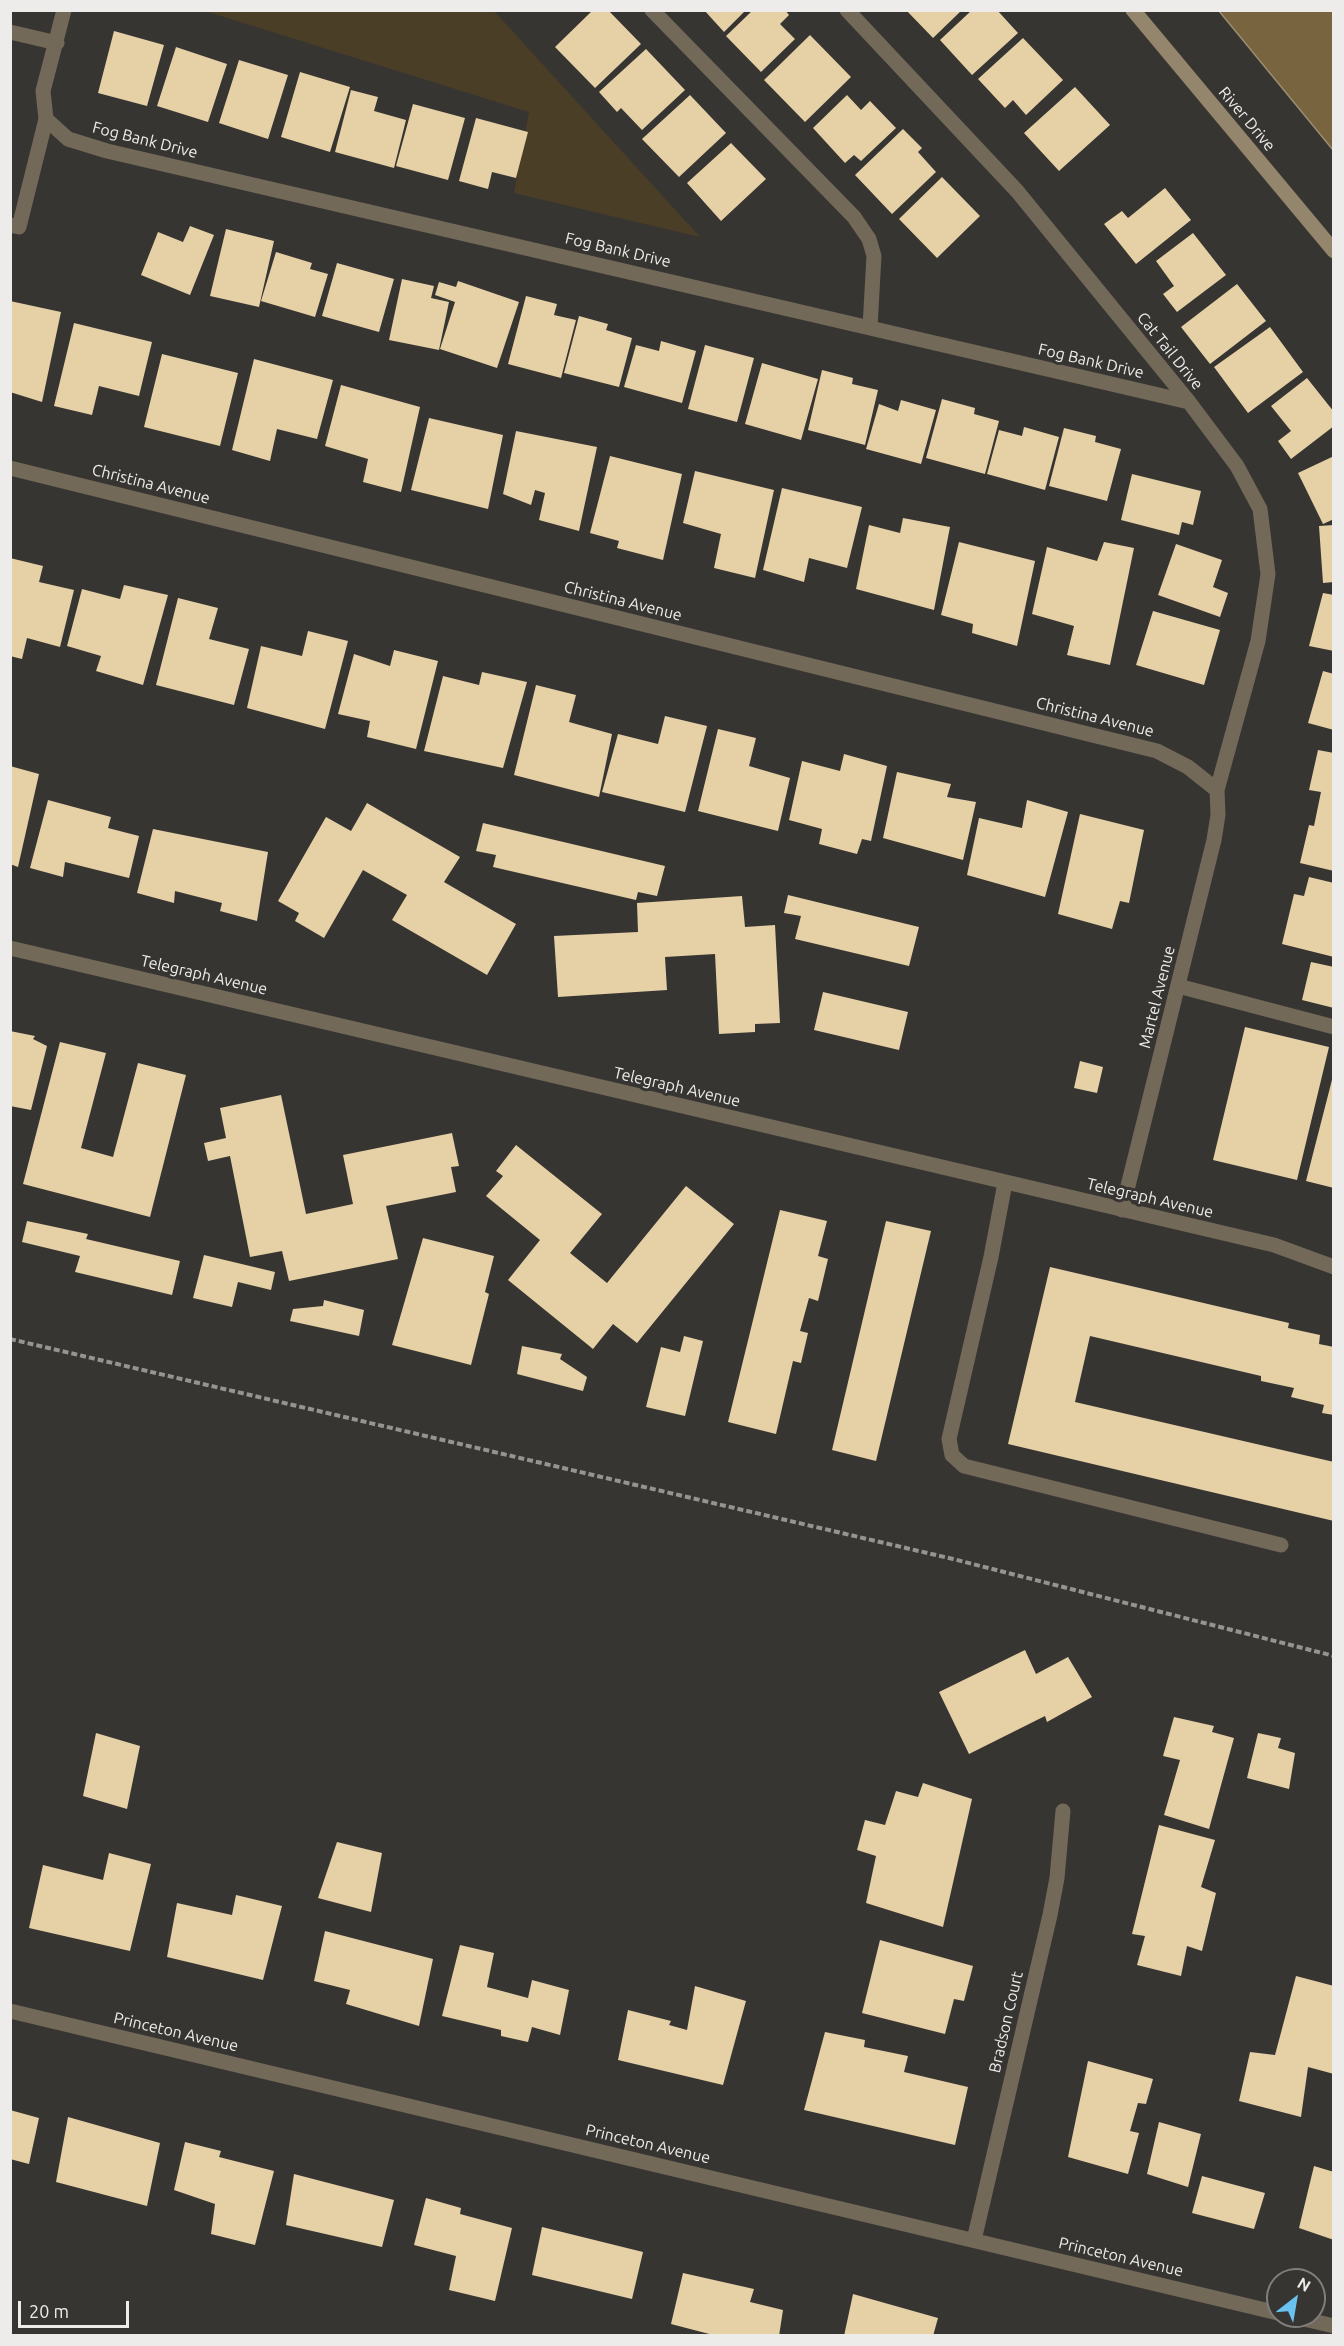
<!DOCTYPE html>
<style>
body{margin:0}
#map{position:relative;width:1344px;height:2346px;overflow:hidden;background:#373532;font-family:Ubuntu,sans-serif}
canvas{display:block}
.frame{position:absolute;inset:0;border:12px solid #eeecea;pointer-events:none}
.north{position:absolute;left:1266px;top:2268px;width:60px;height:60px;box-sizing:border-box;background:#373532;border:2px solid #807e7c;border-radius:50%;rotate:31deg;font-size:16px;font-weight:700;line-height:24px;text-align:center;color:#eeecea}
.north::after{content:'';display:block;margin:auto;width:21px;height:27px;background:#69c3f1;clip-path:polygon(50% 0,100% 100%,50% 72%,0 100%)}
.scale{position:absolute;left:18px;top:2301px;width:111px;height:27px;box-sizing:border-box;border:3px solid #eeecea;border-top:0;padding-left:8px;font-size:18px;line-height:21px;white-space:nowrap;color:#eeecea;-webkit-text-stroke:4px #373532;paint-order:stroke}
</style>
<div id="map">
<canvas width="1344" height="2346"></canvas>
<div class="frame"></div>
<div class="north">N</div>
<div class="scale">20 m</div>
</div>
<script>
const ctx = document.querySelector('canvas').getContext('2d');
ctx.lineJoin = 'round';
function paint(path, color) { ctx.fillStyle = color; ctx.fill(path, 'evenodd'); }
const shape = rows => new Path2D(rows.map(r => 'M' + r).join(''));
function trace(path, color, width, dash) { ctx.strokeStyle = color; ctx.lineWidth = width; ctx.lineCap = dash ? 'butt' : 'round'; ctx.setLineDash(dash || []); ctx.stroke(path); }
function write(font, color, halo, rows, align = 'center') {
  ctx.font = font + ' Ubuntu,sans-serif'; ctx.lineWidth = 6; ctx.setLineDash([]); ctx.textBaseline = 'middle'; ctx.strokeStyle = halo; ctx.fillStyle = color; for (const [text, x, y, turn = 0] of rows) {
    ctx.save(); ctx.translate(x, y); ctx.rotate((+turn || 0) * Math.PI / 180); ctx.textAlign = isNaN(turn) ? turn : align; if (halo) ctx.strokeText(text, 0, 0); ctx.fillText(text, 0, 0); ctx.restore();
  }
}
paint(shape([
 [205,11,494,11,700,237,514,193,529,112]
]), '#4b3e26');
const water = shape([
 [1219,11,1333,11,1333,150,1219,11]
]);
paint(water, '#78643e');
trace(water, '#9b8d72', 1.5);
paint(shape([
 [593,10,608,10,641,44,595,88,555,47],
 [704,10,746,10,724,32],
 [753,10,785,10,789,15,780,24,795,39,761,72,726,36],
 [906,10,962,10,933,38],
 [972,10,997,10,1018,33,972,75,940,40],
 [114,31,164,45,147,106,98,93],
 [810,35,851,77,805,122,764,80],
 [1023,38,1063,80,1026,115,1013,100,1005,108,978,79],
 [176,47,227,64,208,122,157,106],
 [646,49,685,90,642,130,621,108,617,112,599,92],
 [239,60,288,75,268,139,219,123],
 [300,72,350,87,330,152,281,137],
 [1075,87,1110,125,1059,171,1024,133],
 [351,90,378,97,374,111,406,120,394,168,335,152],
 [690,95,726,133,679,177,642,139],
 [847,95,861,110,870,101,896,128,861,161,854,155,845,163,813,128],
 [413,104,465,118,448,180,396,166],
 [476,118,528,132,516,178,492,172,488,189,459,181],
 [903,129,922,148,918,152,936,172,892,214,855,175],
 [731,143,766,179,721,221,687,183],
 [942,177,980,216,937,258,899,219],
 [1165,188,1191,220,1136,264,1104,224,1122,211,1128,218],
 [190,226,214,235,190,295,141,275,158,232,183,242],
 [226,229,274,241,259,307,210,296],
 [1193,233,1226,275,1177,312,1163,294,1174,286,1156,261],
 [276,252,312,263,310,269,328,274,315,317,261,301],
 [337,263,394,279,379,332,322,316],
 [402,279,434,286,431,298,449,302,439,350,389,340],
 [458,281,519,302,497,368,440,349,455,302,435,295,439,282,456,287],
 [1237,284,1266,321,1210,364,1181,327],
 [526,296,557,304,554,315,576,320,561,378,508,364],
 [10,301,61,312,42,402,10,392],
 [579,316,608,324,606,330,632,338,619,387,564,373],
 [74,323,152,342,139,396,99,386,92,415,54,406],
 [1270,327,1303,372,1248,413,1214,367],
 [661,341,696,351,682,403,624,387,636,345,659,351],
 [705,345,754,358,737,422,688,409],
 [162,354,238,373,220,446,144,427],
 [254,359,333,380,317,439,277,429,270,461,232,450],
 [762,363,818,379,801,440,745,424],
 [822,370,853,378,852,384,878,390,865,445,808,430],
 [1307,378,1334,412,1334,426,1291,459,1278,441,1291,431,1271,406],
 [341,385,420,407,401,492,363,482,368,459,325,446],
 [942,399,975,408,974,414,999,421,985,474,926,458],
 [901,400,936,410,921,464,866,449,879,404,898,411],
 [429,418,503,435,488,509,411,490],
 [1024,427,1059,437,1045,490,987,474,999,430,1022,436],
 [1064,428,1096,436,1095,442,1121,449,1107,501,1049,486],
 [516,431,597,447,579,531,539,520,545,493,535,490,531,505,503,494],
 [610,456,682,474,663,560,617,548,619,541,590,533],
 [1334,456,1334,519,1323,524,1298,473],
 [695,471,774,490,755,578,714,568,721,534,683,523],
 [1132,474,1201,491,1193,525,1182,522,1179,535,1121,520],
 [782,488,862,507,847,568,809,558,804,582,763,570],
 [903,518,950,527,934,610,856,589,869,525,900,533],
 [1334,525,1334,582,1323,583,1319,526],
 [959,542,1035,561,1017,646,972,633,973,624,941,615],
 [1104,542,1134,548,1110,665,1067,655,1074,626,1032,614,1047,547,1097,561],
 [1176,544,1222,560,1213,587,1228,593,1220,617,1158,595],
 [10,558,43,566,39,582,74,590,60,647,27,638,22,659,10,656],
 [124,585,168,595,143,685,96,671,101,656,67,646,82,589,120,599],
 [1323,593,1334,595,1334,651,1309,646],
 [178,598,218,608,209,639,249,649,234,705,156,685],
 [1153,611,1220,630,1204,685,1136,665],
 [308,631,348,641,325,729,247,708,261,646,302,656],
 [394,650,438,661,416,749,367,737,370,721,338,714,354,654,390,666],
 [1323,671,1334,674,1334,730,1308,723],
 [482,672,527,682,503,768,424,751,443,676,479,685],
 [536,685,576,695,569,722,612,734,599,797,514,775],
 [665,716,707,726,685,812,602,792,618,734,658,744],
 [718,729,756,738,749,766,790,778,778,831,698,811],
 [1318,750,1334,753,1334,871,1300,863,1309,825,1314,826,1321,792,1309,790],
 [844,754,887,766,871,841,862,839,857,854,819,844,822,829,789,820,802,761,840,771],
 [10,766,39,774,18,867,10,864],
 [897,772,951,784,947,797,976,802,963,860,883,838],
 [48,800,111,817,108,828,139,836,129,878,65,862,63,877,30,868],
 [1027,800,1068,812,1045,897,967,875,979,818,1022,828],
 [367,803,460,857,444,882,516,924,487,975,392,920,407,895,363,870,324,938,295,921,299,913,278,901,326,817,351,831],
 [1080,814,1144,830,1129,903,1120,901,1112,929,1058,914],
 [483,823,665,866,657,896,638,892,636,900,493,867,496,855,476,851],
 [153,829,268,852,257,921,220,911,222,903,175,891,174,903,137,893],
 [1309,877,1334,883,1334,957,1282,944,1294,894,1304,896],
 [788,895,919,927,909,966,795,939,801,916,784,913],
 [742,896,745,927,775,925,780,1023,755,1024,755,1032,719,1034,715,954,665,957,667,990,558,997,554,936,638,932,637,903],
 [1311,962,1334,967,1334,1008,1302,1000],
 [823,992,908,1012,899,1050,814,1030],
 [1245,1027,1329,1047,1297,1180,1213,1160],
 [10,1031,35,1036,33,1039,47,1046,31,1110,10,1106],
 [60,1042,106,1053,81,1148,113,1157,138,1063,186,1075,150,1217,23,1184],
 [1080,1061,1103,1067,1097,1093,1074,1088],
 [1334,1072,1334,1188,1306,1181],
 [281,1095,306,1214,353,1204,343,1155,452,1133,459,1166,451,1167,456,1192,386,1206,398,1259,289,1281,282,1251,250,1257,230,1156,208,1161,204,1143,226,1138,220,1108],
 [516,1145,602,1214,570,1253,607,1283,686,1186,734,1224,637,1343,613,1324,593,1349,508,1280,540,1240,486,1196,503,1176,496,1171],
 [780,1210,827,1221,818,1256,828,1259,818,1301,809,1298,800,1331,808,1333,801,1363,793,1361,776,1434,728,1422],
 [27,1221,88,1234,86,1239,180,1261,172,1295,75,1272,80,1256,22,1242],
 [886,1221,931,1231,876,1461,832,1450],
 [423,1238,494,1256,485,1292,489,1294,471,1365,392,1345],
 [204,1255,275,1272,271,1290,238,1282,232,1307,193,1298],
 [1050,1267,1289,1323,1288,1328,1320,1335,1319,1344,1334,1347,1334,1415,1322,1413,1324,1405,1291,1397,1294,1388,1261,1381,1261,1376,1090,1336,1075,1402,1334,1462,1334,1521,1008,1444],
 [324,1300,364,1310,359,1336,290,1321,293,1309,323,1306],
 [684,1336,703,1341,685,1416,646,1407,661,1347,680,1352],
 [522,1346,562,1354,560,1359,587,1377,583,1391,517,1374],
 [1025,1650,1036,1674,1068,1657,1092,1697,1047,1722,1045,1716,969,1754,939,1692],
 [1174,1717,1214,1726,1212,1732,1234,1738,1209,1829,1164,1815,1180,1760,1163,1756],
 [96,1733,140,1746,127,1809,83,1796],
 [1258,1733,1281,1738,1278,1748,1295,1753,1289,1789,1247,1778],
 [923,1783,972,1799,943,1927,866,1903,876,1856,857,1850,865,1820,885,1825,896,1791,918,1797],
 [1159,1825,1215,1840,1201,1887,1216,1893,1202,1951,1187,1946,1181,1976,1137,1965,1145,1936,1132,1934],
 [337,1842,382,1853,371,1912,318,1898],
 [109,1853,151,1864,130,1951,29,1928,43,1865,103,1880],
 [236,1895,282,1906,263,1980,167,1957,177,1903,232,1915],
 [325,1931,433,1959,419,2026,346,2004,350,1990,314,1981],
 [880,1940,973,1966,964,2001,954,1999,945,2034,862,2013],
 [460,1945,494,1953,487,1987,528,1998,532,1980,569,1990,560,2035,532,2027,528,2042,501,2036,501,2030,442,2016],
 [1296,1976,1334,1986,1334,2074,1308,2067,1301,2117,1239,2101,1250,2052,1275,2055],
 [695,1986,746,2001,723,2085,618,2060,628,2010,671,2021,669,2025,687,2030],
 [825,2032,865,2040,864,2047,908,2056,904,2072,968,2087,955,2145,804,2110],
 [1088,2061,1153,2079,1146,2104,1138,2103,1130,2131,1139,2133,1128,2174,1068,2157],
 [10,2110,39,2118,29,2164,10,2159],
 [68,2117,160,2143,147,2206,56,2182],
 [1159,2122,1201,2134,1188,2187,1147,2174],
 [185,2142,221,2151,219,2157,274,2171,255,2245,211,2234,215,2204,174,2190],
 [1314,2166,1334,2172,1334,2240,1299,2228],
 [294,2174,394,2200,382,2247,286,2225],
 [1202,2176,1265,2193,1254,2229,1192,2213],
 [426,2198,461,2208,460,2214,512,2228,495,2301,449,2290,456,2256,414,2245],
 [542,2227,643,2252,632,2299,532,2275],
 [683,2273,754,2289,750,2302,783,2310,779,2336,717,2336,671,2324],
 [853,2294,938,2318,933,2336,844,2336]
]), '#e6d0a6');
trace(shape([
 [10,1339,953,1559,1334,1656]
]), '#969491', 4, [6, 3]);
trace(shape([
 [652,10,854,217,869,239,874,256,870,327],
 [10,225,19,227,46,119],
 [1178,986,1334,1027],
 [1005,1183,991,1257,949,1439,952,1455,964,1466,1281,1545]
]), '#726959', 15);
trace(shape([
 [64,10,43,91,46,119,68,139,107,151,1189,402],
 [847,10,1017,191,1189,402,1237,466,1260,509,1268,574,1258,641,1217,790,1218,815,1214,840,1122,1210],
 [10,32,57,43],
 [10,468,1157,751,1188,767,1217,790],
 [10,948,1274,1245,1334,1267],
 [10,2011,1278,2313],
 [974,2240,1050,1915,1057,1878,1063,1811],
 [1291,2316,1334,2326]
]), '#726959', 15);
trace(shape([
 [1133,10,1334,251]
]), '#94866c', 15);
write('16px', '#eeecea', '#373532', [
 ["River Drive",1247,119,50],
 ["Fog Bank Drive",145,140,14],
 ["Fog Bank Drive",618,250,13],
 ["Cat Tail Drive",1170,351,51],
 ["Fog Bank Drive",1091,361,13],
 ["Christina Avenue",151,484,14],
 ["Christina Avenue",623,601,14],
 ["Christina Avenue",1095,717,14],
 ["Telegraph Avenue",204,975,13],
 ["Martel Avenue",1157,997,-76],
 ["Telegraph Avenue",677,1087,13],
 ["Telegraph Avenue",1150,1198,13],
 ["Bradson Court",1006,2022,-77],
 ["Princeton Avenue",176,2032,13],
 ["Princeton Avenue",648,2144,13],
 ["Princeton Avenue",1121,2257,13]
]);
</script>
